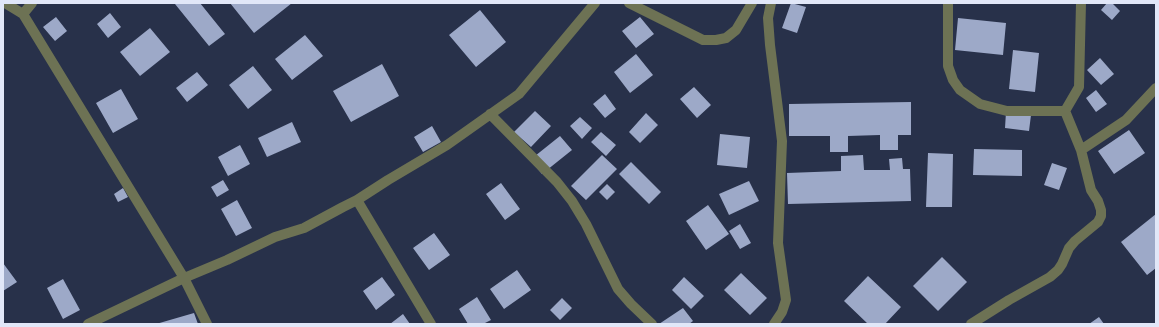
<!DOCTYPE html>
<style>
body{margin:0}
#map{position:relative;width:1159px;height:327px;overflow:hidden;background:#28314a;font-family:"Alegreya Sans",sans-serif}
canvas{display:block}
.frame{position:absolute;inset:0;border:4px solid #e1e7f8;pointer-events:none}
</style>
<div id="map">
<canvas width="1159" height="327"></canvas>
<div class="frame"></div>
</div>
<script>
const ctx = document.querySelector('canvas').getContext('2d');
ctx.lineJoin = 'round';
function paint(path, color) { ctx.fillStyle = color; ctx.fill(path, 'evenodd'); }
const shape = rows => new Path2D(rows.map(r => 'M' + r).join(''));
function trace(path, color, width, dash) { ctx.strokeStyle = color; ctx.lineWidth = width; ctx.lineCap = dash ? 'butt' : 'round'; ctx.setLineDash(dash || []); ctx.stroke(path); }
paint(shape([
 [176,3,200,3,225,34,209,46,175,4],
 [230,3,292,3,254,33],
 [791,3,806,7,797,33,782,28],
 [1107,3,1112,3,1120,11,1112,20,1101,10],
 [480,10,506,42,476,67,449,35],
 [110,13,121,27,108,38,97,24],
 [56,17,67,31,55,41,43,27],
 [640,17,654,34,636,48,622,31],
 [958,18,1006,23,1003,55,955,50],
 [150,28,170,52,140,76,120,52],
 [305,35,323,56,292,80,275,59],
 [1013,50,1039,53,1035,92,1009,89],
 [636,54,653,75,630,93,614,72],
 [1100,58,1114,74,1101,85,1087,70],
 [382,64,399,96,351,122,333,91],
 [253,66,272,90,248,109,229,85],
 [197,72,208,85,187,102,176,88],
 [694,87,711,105,697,118,680,99],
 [121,89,138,119,113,133,96,103],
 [1096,90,1107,104,1096,112,1086,98],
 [605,94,616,109,605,118,593,104],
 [911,102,911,135,898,135,898,150,880,150,880,135,848,136,848,152,830,152,830,136,789,136,789,104],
 [535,111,551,126,531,147,514,132],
 [1006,112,1031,115,1029,131,1005,128],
 [646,113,658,125,640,143,629,132],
 [580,117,592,128,582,139,570,126],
 [292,122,301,142,267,157,258,138],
 [432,126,441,142,423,152,414,137],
 [1129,130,1145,153,1114,174,1098,151],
 [601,132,616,145,606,156,591,142],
 [720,134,750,137,747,168,717,165],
 [560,136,572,150,542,174,530,160],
 [240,145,250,164,228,176,218,157],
 [974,149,1022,150,1022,176,973,175],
 [928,153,953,154,952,207,926,207],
 [602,155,617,169,586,200,571,186],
 [863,155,864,170,890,170,889,159,902,158,903,169,910,169,911,201,788,204,787,173,841,171,841,156],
 [631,162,661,192,649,204,619,174],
 [1052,163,1067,168,1059,190,1044,185],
 [223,180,229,190,217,197,211,187],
 [749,181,759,201,729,215,719,194],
 [501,183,520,209,505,220,486,194],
 [607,184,615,192,607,200,599,192],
 [123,188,128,197,118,202,114,194],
 [237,200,252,228,236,236,221,209],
 [708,205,729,234,706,250,686,221],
 [1156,214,1156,268,1147,275,1121,242],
 [740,224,751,243,740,249,729,231],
 [434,233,450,255,429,270,413,248],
 [942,257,967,282,938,311,913,286],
 [3,263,17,282,3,291],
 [517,270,531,290,504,309,490,289],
 [741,273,767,298,750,315,724,290],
 [868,276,901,307,885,324,868,324,844,301],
 [382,277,395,295,376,310,363,291],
 [684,277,704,296,691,309,672,290],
 [63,279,80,310,63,319,47,288],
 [477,297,491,320,483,324,468,324,459,309],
 [562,298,572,308,560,320,550,310],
 [683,308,693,321,689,324,659,324],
 [194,313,198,324,156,324],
 [403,314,410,324,390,324],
 [1099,317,1104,324,1089,324]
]), '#9da9c8');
trace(shape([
 [5,3,23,14,184,278,207,324],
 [629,3,703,40,716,40,726,38,736,30,752,3],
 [771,3,768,18,770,45,782,141,778,243,786,300,782,312,774,324],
 [948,3,948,66,953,80,960,90,980,104,1007,111,1065,111],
 [23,14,32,3],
 [1065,111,1079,87,1081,3],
 [490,114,557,182,572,201,586,224,618,289,631,304,652,324],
 [1081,150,1126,120,1156,88],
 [357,200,431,324],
 [88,324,184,278,227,260,275,237,304,228,343,207,357,200,388,180,447,145,519,94,595,3],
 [971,324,1009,300,1050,277,1058,270,1062,264,1069,248,1075,241,1098,222,1101,216,1101,210,1098,201,1091,190,1081,150,1065,111]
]), '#6d7254', 10);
</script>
